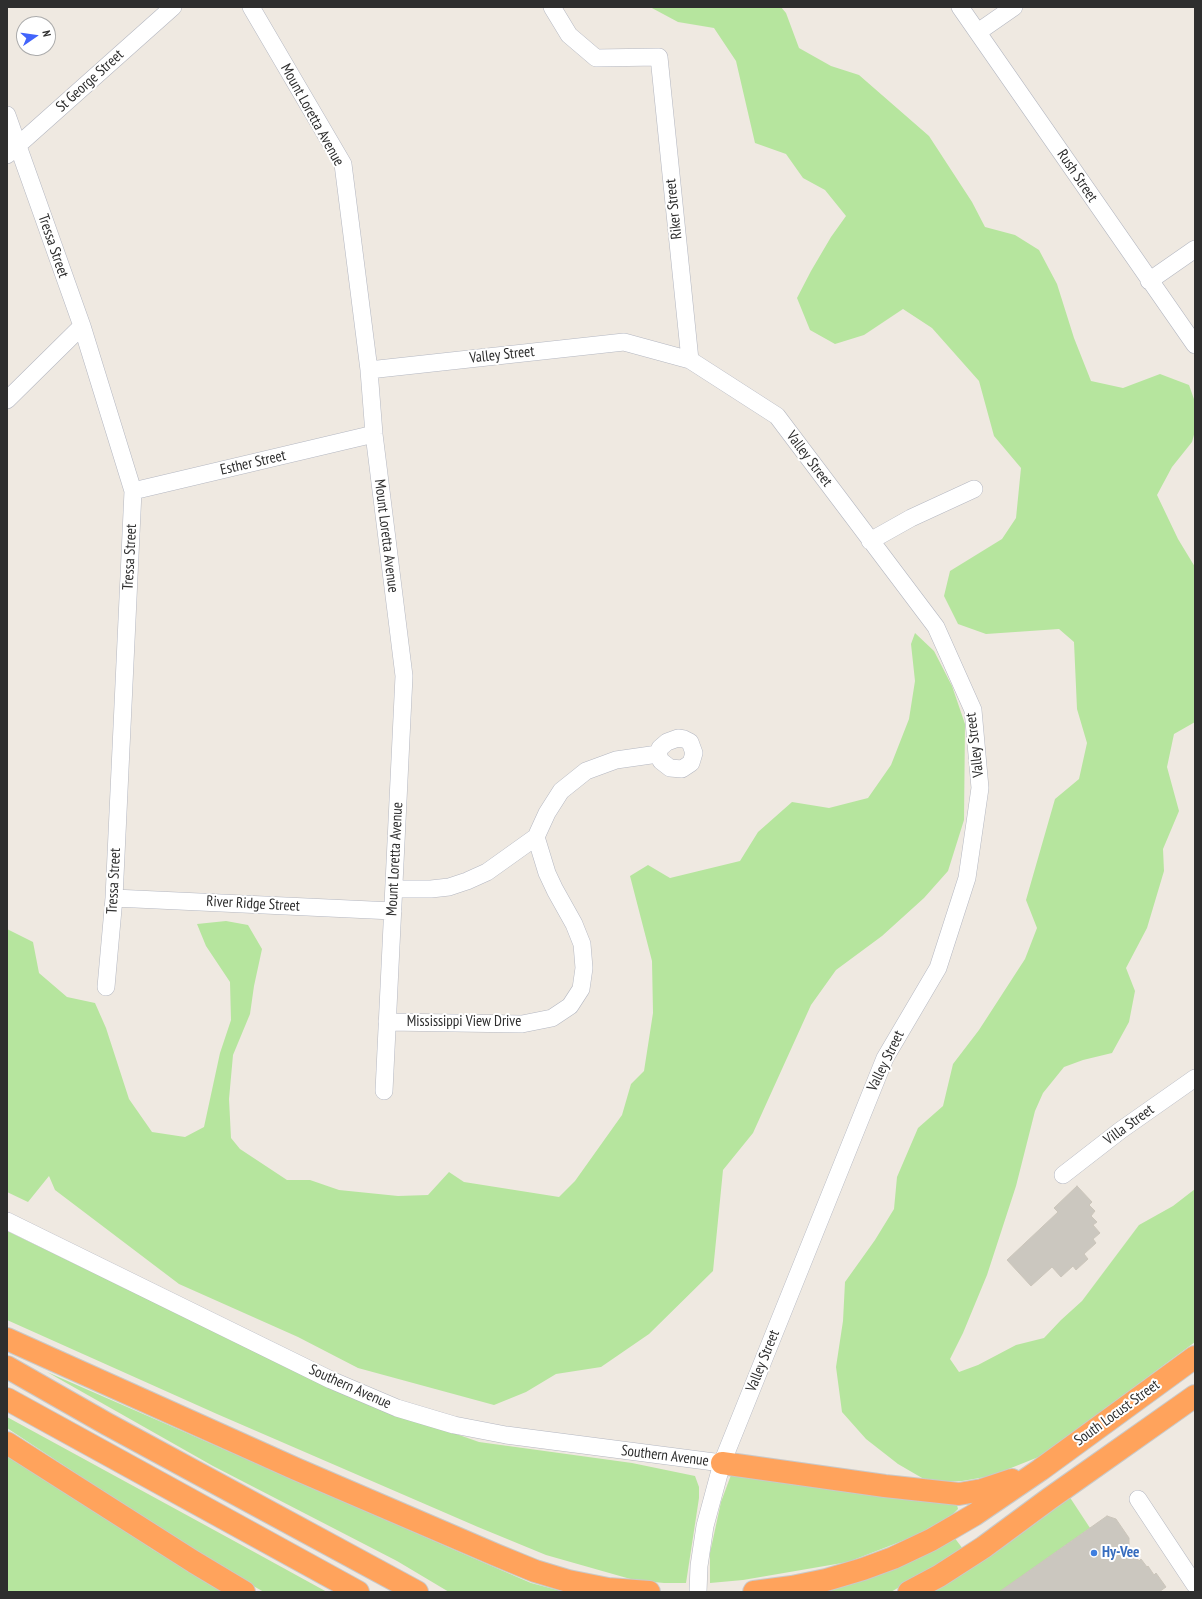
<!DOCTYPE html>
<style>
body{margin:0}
#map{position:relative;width:1202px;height:1599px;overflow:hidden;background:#efe9e1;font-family:"PT Sans Narrow",sans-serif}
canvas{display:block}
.frame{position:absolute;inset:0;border:8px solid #2e2e2e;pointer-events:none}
.north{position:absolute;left:16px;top:16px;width:40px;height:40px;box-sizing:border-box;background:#fff;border:1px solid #ababab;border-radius:50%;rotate:77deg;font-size:11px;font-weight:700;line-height:16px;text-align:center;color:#2e2e2e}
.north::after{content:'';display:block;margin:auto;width:14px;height:18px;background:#4264fb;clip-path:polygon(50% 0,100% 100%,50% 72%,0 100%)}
</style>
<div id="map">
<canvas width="1202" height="1599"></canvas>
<div class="frame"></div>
<div class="north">N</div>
</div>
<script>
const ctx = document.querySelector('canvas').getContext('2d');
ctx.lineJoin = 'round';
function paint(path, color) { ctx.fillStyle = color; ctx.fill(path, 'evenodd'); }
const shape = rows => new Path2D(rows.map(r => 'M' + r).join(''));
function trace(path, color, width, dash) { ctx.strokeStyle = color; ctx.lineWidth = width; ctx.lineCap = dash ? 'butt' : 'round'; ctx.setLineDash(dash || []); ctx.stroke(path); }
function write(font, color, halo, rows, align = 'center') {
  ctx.font = font + ' "PT Sans Narrow",sans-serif'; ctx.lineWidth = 4; ctx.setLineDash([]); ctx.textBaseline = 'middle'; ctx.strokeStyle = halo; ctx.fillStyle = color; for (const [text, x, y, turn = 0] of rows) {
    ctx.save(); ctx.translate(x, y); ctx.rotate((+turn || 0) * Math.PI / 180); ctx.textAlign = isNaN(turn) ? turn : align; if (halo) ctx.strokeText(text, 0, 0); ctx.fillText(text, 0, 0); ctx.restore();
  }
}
paint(shape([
 [650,7,781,7,786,13,799,48,831,66,859,75,929,136,972,202,985,227,1015,235,1039,250,1057,284,1074,338,1091,381,1123,388,1160,374,1189,385,1195,402,1195,431,1192,442,1172,467,1157,495,1178,539,1195,567,1195,722,1174,734,1167,767,1179,811,1163,849,1164,871,1147,928,1126,968,1135,991,1129,1022,1112,1053,1083,1060,1064,1067,1043,1093,1035,1111,1016,1186,987,1275,963,1333,950,1359,959,1372,978,1365,1016,1345,1044,1338,1061,1320,1082,1301,1139,1225,1173,1206,1195,1189,1195,1342,1041,1456,991,1476,962,1481,929,1482,898,1464,866,1439,842,1412,836,1367,843,1321,845,1282,875,1240,894,1209,897,1177,918,1128,943,1106,953,1064,979,1030,1025,959,1037,928,1026,900,1055,799,1079,779,1087,743,1077,709,1074,642,1059,629,986,634,958,624,944,596,950,571,1002,539,1016,518,1021,468,994,436,979,381,932,328,903,309,864,335,835,344,810,330,797,298,811,271,831,237,846,216,825,190,803,178,786,154,755,143,736,61,714,28,678,22],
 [915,633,934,651,952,686,965,724,964,820,948,871,924,898,882,936,836,970,811,1005,753,1133,723,1170,713,1271,649,1334,601,1367,556,1374,526,1392,494,1405,358,1368,298,1337,179,1284,55,1190,49,1176,28,1202,7,1192,7,929,33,942,39,973,67,997,95,1003,106,1028,129,1099,152,1132,185,1137,204,1127,220,1053,231,1020,230,982,206,946,197,924,226,921,248,925,262,949,254,986,250,1014,233,1055,229,1099,231,1138,240,1149,287,1180,310,1180,339,1190,398,1196,428,1195,449,1172,464,1182,559,1197,575,1181,622,1115,631,1084,644,1071,653,1013,652,961,630,876,648,865,670,878,740,861,758,832,792,802,829,808,868,798,891,765,909,719,915,681,911,644],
 [7,1231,345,1395,479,1442,632,1463,695,1476,699,1487,699,1498,686,1583,664,1583,634,1580,546,1555,478,1527,217,1414,7,1320],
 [47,1372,480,1561,531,1583,565,1592,449,1592,397,1561,213,1466],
 [7,1417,236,1542,327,1592,264,1592,207,1560,7,1428],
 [7,1455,60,1487,152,1549,224,1592,7,1592],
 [731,1475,848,1488,957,1505,958,1509,952,1515,915,1536,848,1562,743,1580,710,1583,710,1553,721,1502],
 [1069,1496,1090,1528,1001,1591,1002,1592,933,1592,1003,1547],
 [954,1537,963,1549,891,1592,821,1592,859,1581,920,1558]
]), '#b6e59e');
const building = shape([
 [1077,1186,1092,1202,1089,1205,1095,1211,1091,1216,1097,1222,1093,1225,1100,1233,1093,1239,1096,1243,1084,1254,1088,1259,1076,1270,1073,1266,1061,1277,1052,1267,1031,1286,1007,1260,1058,1212,1054,1208,1077,1186],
 [1107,1516,1116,1519,1129,1538,1129,1547,1139,1561,1141,1559,1147,1567,1148,1566,1154,1575,1156,1573,1166,1587,1159,1592,999,1592,1107,1516]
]);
paint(building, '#cbc7bf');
trace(building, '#cbc5ba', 1);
const minor = shape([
 [251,7,343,164,369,370,374,434,404,676,384,1091],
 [552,7,569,35,596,58,659,57,690,360],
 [960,7,1195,345],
 [978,32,1014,7],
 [7,115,82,326,133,491,114,898,106,987],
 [7,155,173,7],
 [1149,281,1195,249],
 [369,370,624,342,690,360,777,416,936,627,973,710,980,788,967,878,938,968,885,1058,722,1463,705,1526,699,1566,698,1592],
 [7,400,82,326],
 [133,491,374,434],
 [870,541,911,518,974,489],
 [394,889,431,889,449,887,467,881,487,872,536,837,547,813,561,791,586,771,616,760,658,754,661,761,670,768,682,769,691,763,694,753,690,742,684,739,678,738,667,742,660,748,658,754],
 [114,898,393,911],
 [387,1022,522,1024,552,1018,570,1006,581,989,584,968,582,944,574,924,555,890,547,873,536,837],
 [1063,1175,1121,1130,1195,1078],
 [7,1221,331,1380,397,1408,454,1425,506,1435,722,1463],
 [1138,1499,1195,1585]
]);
const highway = shape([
 [7,1339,296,1469,496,1555,535,1571,568,1581,608,1589,649,1592],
 [7,1367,107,1424,417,1592],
 [7,1399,358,1592],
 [7,1443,194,1562,244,1592],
 [722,1463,885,1486,959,1494,982,1490,1012,1480],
 [754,1592,792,1587,826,1580,863,1569,893,1558,931,1540,974,1515,1040,1470,1195,1357],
 [909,1592,939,1576,984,1547,1049,1499,1195,1396]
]);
trace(minor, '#b4b7c1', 18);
trace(highway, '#c9c9c9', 24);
trace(minor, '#fff', 17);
trace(highway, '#ffa35c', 22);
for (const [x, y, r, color] of [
 [1094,1553,4,"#3f7fe0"]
]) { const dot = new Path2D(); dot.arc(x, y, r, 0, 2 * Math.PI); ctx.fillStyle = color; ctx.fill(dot); trace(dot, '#fff', 1.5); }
write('15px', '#2e2e2e', '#fff', [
 ["St George Street",90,81,-42],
 ["Mount Loretta Avenue",312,115,61],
 ["Rush Street",1077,176,56],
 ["Riker Street",674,209,-96],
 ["Tressa Street",53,246,71],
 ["Valley Street",502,355,-6],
 ["Valley Street",809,459,53],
 ["Esther Street",253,463,-13],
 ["Mount Loretta Avenue",386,536,83],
 ["Tressa Street",130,557,-87],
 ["Valley Street",975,745,-97],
 ["Mount Loretta Avenue",395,859,-87],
 ["Tressa Street",114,881,-87],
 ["River Ridge Street",253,904,3],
 ["Mississippi View Drive",464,1022],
 ["Valley Street",886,1061,-64],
 ["Villa Street",1129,1125,-36],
 ["Valley Street",763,1361,-68],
 ["Southern Avenue",350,1387,24],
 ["South Locust Street",1117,1413,-36],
 ["Southern Avenue",665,1456,7]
]);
write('bold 15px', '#366cbe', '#fff', [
 ["Hy-Vee",1102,1553]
], 'left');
</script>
